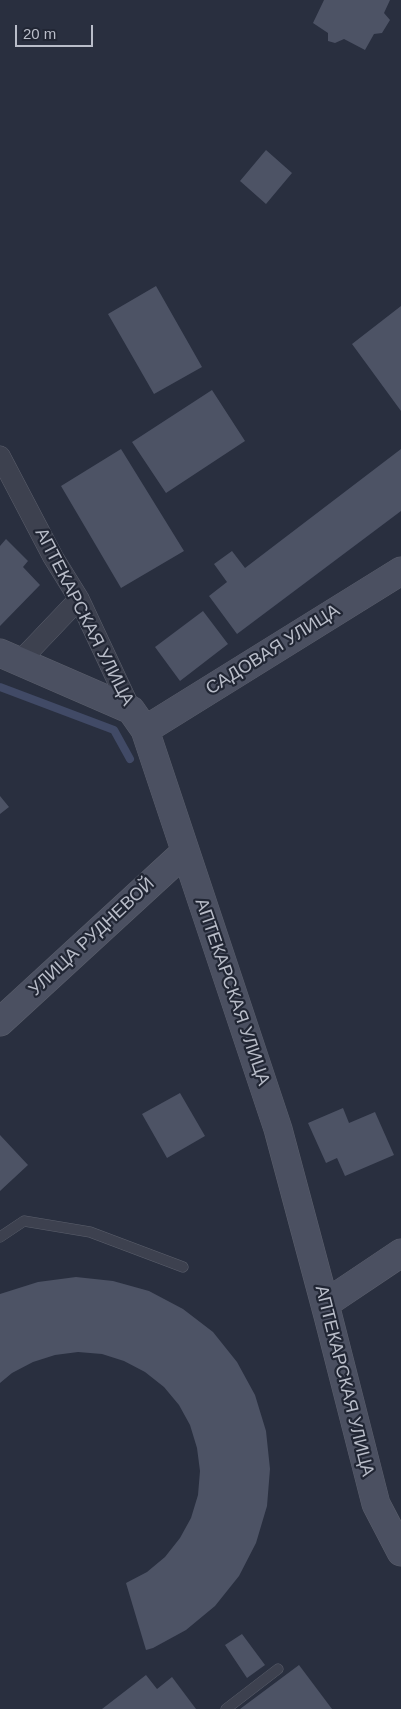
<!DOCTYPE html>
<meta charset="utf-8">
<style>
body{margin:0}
#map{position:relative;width:401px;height:1709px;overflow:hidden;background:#292f3f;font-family:Arial,sans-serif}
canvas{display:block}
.scale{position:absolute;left:15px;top:25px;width:78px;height:22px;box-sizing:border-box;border:2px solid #b9bdc9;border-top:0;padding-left:6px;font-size:15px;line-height:18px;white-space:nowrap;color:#b9bdc9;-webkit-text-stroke:4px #212634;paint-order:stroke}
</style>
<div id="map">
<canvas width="401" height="1709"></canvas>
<div class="scale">20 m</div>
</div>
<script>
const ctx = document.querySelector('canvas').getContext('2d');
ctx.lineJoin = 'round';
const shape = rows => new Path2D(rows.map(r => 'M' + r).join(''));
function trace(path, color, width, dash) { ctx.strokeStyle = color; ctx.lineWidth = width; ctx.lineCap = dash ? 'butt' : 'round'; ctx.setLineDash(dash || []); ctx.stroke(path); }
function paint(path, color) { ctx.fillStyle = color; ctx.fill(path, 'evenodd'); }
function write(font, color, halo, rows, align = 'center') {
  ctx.font = font + ' Arial,sans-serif'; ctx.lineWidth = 4.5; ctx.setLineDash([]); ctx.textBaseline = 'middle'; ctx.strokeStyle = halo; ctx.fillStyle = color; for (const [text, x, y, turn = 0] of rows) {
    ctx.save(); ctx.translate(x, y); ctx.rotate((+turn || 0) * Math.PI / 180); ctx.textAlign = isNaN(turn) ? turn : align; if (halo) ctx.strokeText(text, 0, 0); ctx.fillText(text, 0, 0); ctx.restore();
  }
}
trace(shape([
 [0,687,114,730,130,759]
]), '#414a66', 8);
paint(shape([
 [324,0,390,0,384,13,390,20,382,33,374,34,365,50,344,39,335,43,328,41,328,33,313,23],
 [266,150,292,173,266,204,240,181],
 [156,286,202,367,154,394,108,314],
 [401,306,401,411,352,344],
 [212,390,245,441,166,493,132,442],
 [121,449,184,551,121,588,61,486],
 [401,449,401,511,237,634,209,596,227,582,214,564,232,551,245,568],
 [6,539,28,561,23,567,40,585,0,626,0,546],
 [203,611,228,644,180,681,155,647],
 [0,796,9,807,0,814],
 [180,1093,205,1136,167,1158,142,1114],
 [343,1108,349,1123,375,1112,394,1155,345,1176,337,1158,326,1163,308,1123],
 [0,1135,28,1165,0,1191],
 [76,1277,113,1281,149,1291,183,1309,213,1332,237,1362,255,1395,266,1431,270,1469,267,1506,256,1543,239,1576,215,1606,186,1630,153,1648,146,1650,126,1583,147,1572,165,1557,180,1538,191,1518,198,1495,200,1471,197,1448,190,1425,179,1405,164,1387,145,1372,124,1361,102,1354,78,1352,55,1355,33,1362,12,1373,0,1383,0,1294,38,1282],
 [242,1634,265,1665,247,1678,225,1645],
 [299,1665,332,1709,240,1709],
 [146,1675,157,1689,172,1677,196,1709,102,1709]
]), '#4d5365');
const lane = shape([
 [0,1237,24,1221,90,1232,183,1267],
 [226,1709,278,1669]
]);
const street = shape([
 [0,456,53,557,79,599,131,710],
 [20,661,79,599]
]);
const secondary = shape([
 [0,653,131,710,145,730,278,1129,328,1316,376,1504,401,1552],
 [145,730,401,571],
 [0,1022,185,852],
 [325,1304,401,1253]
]);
trace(lane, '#5b5f6c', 11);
trace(street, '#5b5f6c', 21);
trace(secondary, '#5b5f6c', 29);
trace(lane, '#3d414f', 10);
trace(street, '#3d414f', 20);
trace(secondary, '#4b5061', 28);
write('18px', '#b9bdc9', '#212634', [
 ["АПТЕКАРСКАЯ УЛИЦА",84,617,63],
 ["САДОВАЯ УЛИЦА",273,650,-32],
 ["УЛИЦА РУДНЕВОЙ",92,937,-43],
 ["АПТЕКАРСКАЯ УЛИЦА",232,992,71],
 ["АПТЕКАРСКАЯ УЛИЦА",344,1381,76]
]);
</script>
